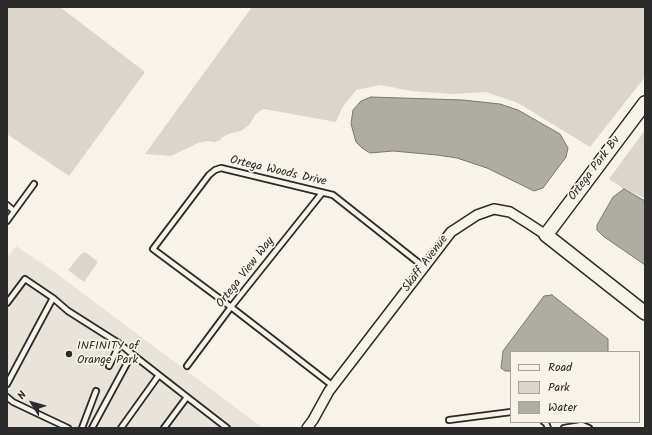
<!DOCTYPE html>
<style>
body{margin:0}
#map{position:relative;width:652px;height:435px;overflow:hidden;background:#f7f3e8;font-family:Kalam,sans-serif}
canvas{display:block}
.frame{position:absolute;inset:0;border:8px solid #2b2b2b;pointer-events:none}
.legend{position:absolute;left:510px;top:351px;width:130px;height:72px;box-sizing:border-box;background:#f7f3e8;border:1px solid #a5a39c;margin:0;padding:5px 7px;list-style:none;font-size:12px;color:#2b2b2b}
.legend li{display:flex;align-items:center;gap:8px;height:20px}
.legend b{width:20px;border:1px solid #a5a39c}
.north{position:absolute;left:12px;top:383px;width:40px;height:40px;-webkit-text-stroke:3px #f7f3e8;paint-order:stroke;rotate:307deg;font-size:11px;font-weight:700;line-height:16px;text-align:center;color:#2b2b2b}
.north::after{content:'';display:block;margin:auto;width:14px;height:18px;background:#2b2b2b;clip-path:polygon(50% 0,100% 100%,50% 72%,0 100%)}
</style>
<div id="map">
<canvas width="652" height="435"></canvas>
<div class="frame"></div>
<ul class="legend">
<li><b style="height:5px;background:#f7f3e8"></b>Road</li>
<li><b style="height:11px;background:#dad6cc"></b>Park</li>
<li><b style="height:11px;background:#afaca4"></b>Water</li>
</ul>
<div class="north">N</div>
</div>
<script>
const ctx = document.querySelector('canvas').getContext('2d');
ctx.lineJoin = 'round';
function paint(path, color) { ctx.fillStyle = color; ctx.fill(path, 'evenodd'); }
const shape = rows => new Path2D(rows.map(r => 'M' + r).join(''));
function trace(path, color, width, dash) { ctx.strokeStyle = color; ctx.lineWidth = width; ctx.lineCap = dash ? 'butt' : 'round'; ctx.setLineDash(dash || []); ctx.stroke(path); }
function write(font, color, halo, rows, align = 'center') {
  ctx.font = font + ' Kalam,sans-serif'; ctx.lineWidth = 3.5; ctx.setLineDash([]); ctx.textBaseline = 'middle'; ctx.strokeStyle = halo; ctx.fillStyle = color; for (const [text, x, y, turn = 0] of rows) {
    ctx.save(); ctx.translate(x, y); ctx.rotate((+turn || 0) * Math.PI / 180); ctx.textAlign = isNaN(turn) ? turn : align; if (halo) ctx.strokeText(text, 0, 0); ctx.fillText(text, 0, 0); ctx.restore();
  }
}
paint(shape([
 [16,246,49,268,263,428,7,428,7,258]
]), '#e8e4da');
paint(shape([
 [7,7,60,7,145,72,69,176,7,134],
 [252,7,645,7,645,77,590,147,518,103,486,92,452,94,411,91,381,85,356,90,342,108,336,122,264,109,260,111,256,114,249,125,241,131,232,133,224,136,220,140,215,142,207,141,198,143,171,156,145,154],
 [645,130,645,198,624,189,609,179],
 [85,252,97,261,97,263,84,282,68,270,81,254]
]), '#dad6cc');
const water = shape([
 [371,97,463,100,500,104,518,110,560,134,568,148,566,157,543,188,534,191,487,168,457,158,437,155,393,151,370,153,362,148,356,142,351,124,353,110,361,101,371,97],
 [624,189,645,201,645,265,603,236,597,230,597,225,613,197,624,189],
 [552,295,608,339,608,352,511,352,511,371,505,371,501,368,503,351,544,296,552,295]
]);
paint(water, '#afaca4');
trace(water, '#7a7874', 1);
const lane = shape([
 [7,205,14,211],
 [7,221,34,184],
 [7,303,25,279,53,298,68,311,120,344,132,354,92,428],
 [132,354,187,397],
 [109,366,120,344],
 [187,366,231,307,322,193],
 [7,384,53,298],
 [333,386,231,307,153,249,209,175,215,170,221,168,333,195,424,267],
 [7,397,13,402,68,428],
 [449,420,511,412],
 [544,422,546,423,548,428],
 [82,428,96,391],
 [121,428,159,375],
 [164,428,187,397,227,428],
 [564,428,582,425,589,428]
]);
const street = shape([
 [307,428,313,420,329,391,451,232,477,215,494,209,510,212,526,222,546,235]
]);
const secondary = shape([
 [645,103,546,235,645,313]
]);
trace(lane, '#2b2b2b', 8);
trace(street, '#2b2b2b', 12);
trace(secondary, '#2b2b2b', 16);
trace(lane, '#f7f3e8', 4.5);
trace(street, '#f7f3e8', 9);
trace(secondary, '#f7f3e8', 13);
for (const [x, y, r, color] of [
 [69,354,4,"#2b2b2b"]
]) { const dot = new Path2D(); dot.arc(x, y, r, 0, 2 * Math.PI); ctx.fillStyle = color; ctx.fill(dot); trace(dot, '#f7f3e8', 1.5); }
write('12px', '#2b2b2b', '#f7f3e8', [
 ["Ortega Park Bv",595,169,-53],
 ["Ortega Woods Drive",278,172,13],
 ["Skaff Avenue",426,264,-53],
 ["Ortega View Way",246,273,-52]
]);
write('12px', '#2b2b2b', '#f7f3e8', [
 ["INFINITY of",77,347],
 ["Orange Park",77,361]
], 'left');
</script>
